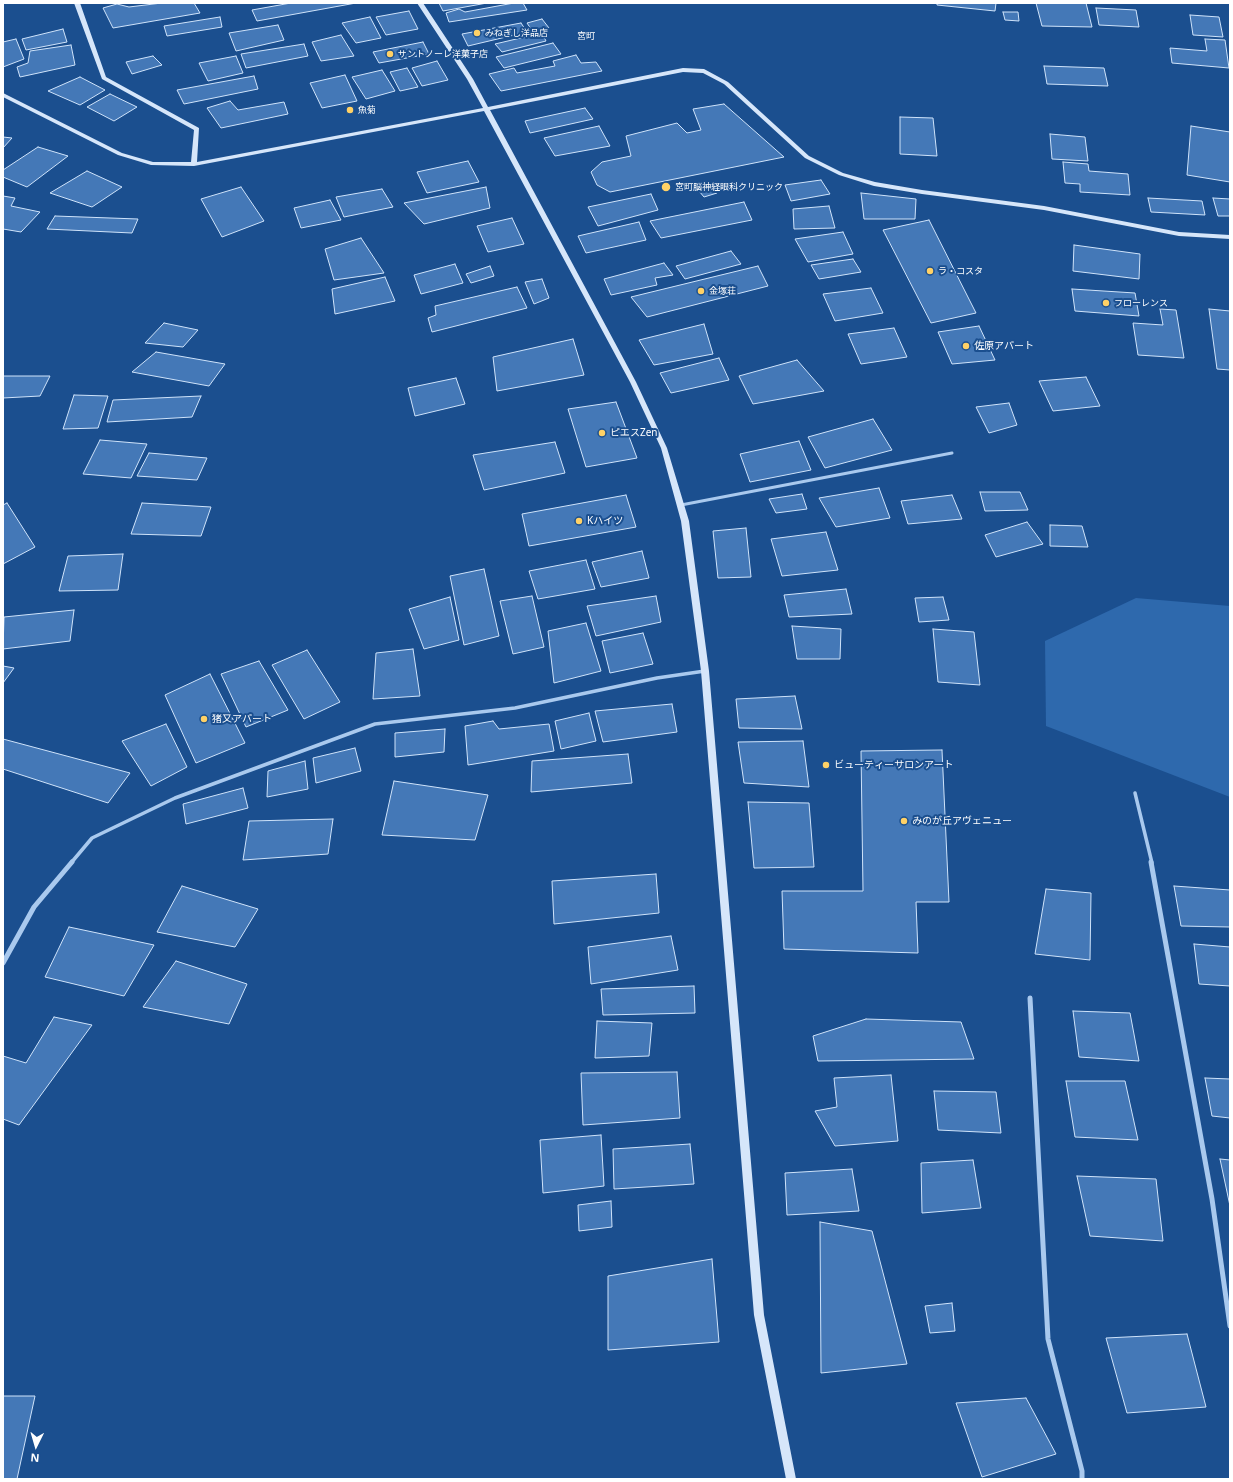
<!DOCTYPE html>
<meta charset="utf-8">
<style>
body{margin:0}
#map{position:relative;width:1233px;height:1482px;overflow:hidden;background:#1b4f8f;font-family:"Noto Sans",sans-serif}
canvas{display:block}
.frame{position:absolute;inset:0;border:4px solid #fff;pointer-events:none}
.north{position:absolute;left:16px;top:1426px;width:40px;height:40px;-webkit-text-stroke:3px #1b4f8f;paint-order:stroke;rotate:185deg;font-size:11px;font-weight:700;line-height:16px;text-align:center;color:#fff}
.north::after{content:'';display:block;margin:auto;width:14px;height:18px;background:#fff;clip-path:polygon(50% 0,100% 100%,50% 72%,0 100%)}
</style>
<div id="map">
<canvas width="1233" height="1482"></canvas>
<div class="frame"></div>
<div class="north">N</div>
</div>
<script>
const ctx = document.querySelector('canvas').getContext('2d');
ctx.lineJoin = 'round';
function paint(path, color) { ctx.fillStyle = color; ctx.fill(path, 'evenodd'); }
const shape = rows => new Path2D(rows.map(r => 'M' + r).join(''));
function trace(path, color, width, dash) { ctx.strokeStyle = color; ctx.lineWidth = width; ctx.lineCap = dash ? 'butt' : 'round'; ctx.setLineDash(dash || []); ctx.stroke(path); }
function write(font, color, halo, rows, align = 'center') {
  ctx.font = font + ' "Noto Sans","Noto Sans JP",sans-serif'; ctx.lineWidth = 4; ctx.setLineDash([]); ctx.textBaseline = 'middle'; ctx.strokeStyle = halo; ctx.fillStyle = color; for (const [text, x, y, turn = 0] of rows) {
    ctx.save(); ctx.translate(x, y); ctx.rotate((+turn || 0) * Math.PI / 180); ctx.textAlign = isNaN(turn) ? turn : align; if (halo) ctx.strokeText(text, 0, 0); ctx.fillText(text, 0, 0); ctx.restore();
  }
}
paint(shape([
 [1136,598,1230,606,1230,797,1046,726,1045,641]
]), '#2e69ad');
const building = shape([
 [162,3,194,3,200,13,113,28,103,8,117,4,129,7,162,3],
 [291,3,356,3,257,21,252,10,291,3],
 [439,3,487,3,443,11,439,3],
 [514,3,523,3,527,10,449,22,446,13,459,9,465,12,514,3],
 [937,3,996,3,995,11,937,5,937,3],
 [1036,3,1086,3,1092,27,1042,26,1036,3],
 [1096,8,1136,10,1139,27,1099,25,1096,8],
 [409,11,418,29,386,35,376,17,409,11],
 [1003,12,1018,12,1019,21,1005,20,1003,12],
 [1190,15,1219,17,1223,37,1193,35,1190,15],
 [220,17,222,27,167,36,164,26,220,17],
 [370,17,381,38,356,43,342,23,370,17],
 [542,19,549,28,533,32,527,23,542,19],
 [521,23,527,32,468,46,462,34,521,23],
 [278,25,284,40,236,51,229,33,278,25],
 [63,29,67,42,26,50,22,39,63,29],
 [542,33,546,41,502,52,495,44,542,33],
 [341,35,354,56,321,61,312,42,341,35],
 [16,39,24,59,3,67,3,42,16,39],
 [1205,39,1225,40,1229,68,1172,63,1170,48,1207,51,1205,39],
 [423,42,429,54,379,63,373,52,423,42],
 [553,43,561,54,504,68,496,57,553,43],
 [304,44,308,56,246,68,241,54,304,44],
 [71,45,75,65,20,77,17,67,28,63,30,51,71,45],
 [576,55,581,63,596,62,602,71,501,91,489,74,514,68,517,73,555,66,553,61,576,55],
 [153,56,162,65,132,74,126,62,153,56],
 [236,56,243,73,208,81,199,63,236,56],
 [437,61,448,80,422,86,412,68,437,61],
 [1044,66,1104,68,1108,86,1047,84,1044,66],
 [407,68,418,87,400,91,390,72,407,68],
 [382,70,395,91,366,99,352,77,382,70],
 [345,75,357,101,322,108,310,83,345,75],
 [254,76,258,89,184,104,177,90,254,76],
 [80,77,105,90,80,105,48,91,80,77],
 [110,94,137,107,114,121,87,107,110,94],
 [230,101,238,110,284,102,288,114,221,128,207,108,230,101],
 [724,104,784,157,610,192,597,185,591,172,602,162,631,156,626,136,677,123,687,133,701,130,693,109,724,104],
 [585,108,593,119,530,133,525,121,585,108],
 [900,117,933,118,937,156,900,154,900,117],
 [599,126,610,146,555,156,544,138,599,126],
 [1191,126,1230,132,1230,182,1187,175,1191,126],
 [1050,134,1085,137,1088,161,1052,159,1050,134],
 [3,137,12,138,3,148,3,137],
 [38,147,68,156,27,187,3,177,3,170,38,147],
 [468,161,479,182,427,193,417,172,468,161],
 [1063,162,1088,164,1089,171,1128,174,1130,195,1080,192,1080,184,1065,183,1063,162],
 [87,171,122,187,92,207,50,193,87,171],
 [821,180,830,194,791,201,785,185,821,180],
 [241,187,264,221,222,237,201,199,241,187],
 [486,187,490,208,424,224,404,203,486,187],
 [713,187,717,193,704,197,699,191,713,187],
 [382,189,393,207,344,217,336,197,382,189],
 [861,193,916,199,915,219,864,219,861,193],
 [651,194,658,210,598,226,588,207,651,194],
 [3,196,15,198,11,206,40,212,21,232,3,229,3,196],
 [1148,198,1202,201,1205,215,1151,212,1148,198],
 [1213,198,1230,199,1230,216,1218,216,1213,198],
 [330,200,341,220,301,228,294,208,330,200],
 [744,202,752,220,661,238,650,221,744,202],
 [829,206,835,228,794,229,793,209,829,206],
 [55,216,138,219,132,233,47,229,55,216],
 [512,218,524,244,488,252,477,226,512,218],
 [929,220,976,313,931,323,883,230,929,220],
 [639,222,646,240,586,253,578,236,639,222],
 [843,232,853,254,808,262,795,239,843,232],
 [361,238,384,273,334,280,325,249,361,238],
 [1074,245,1140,254,1139,279,1073,271,1074,245],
 [731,251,741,264,685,279,676,266,731,251],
 [853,259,861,272,819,279,811,265,853,259],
 [664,263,673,275,655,278,657,285,611,295,604,279,664,263],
 [455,264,463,283,421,294,414,275,455,264],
 [490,266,494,276,471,283,466,274,490,266],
 [758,266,768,286,647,317,631,297,758,266],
 [385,277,395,301,335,314,332,289,385,277],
 [542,279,549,298,534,304,525,282,542,279],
 [517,287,527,308,432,332,428,318,436,315,435,306,517,287],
 [871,288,883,313,835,321,823,294,871,288],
 [1072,289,1135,293,1139,316,1075,311,1072,289],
 [1160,309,1176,310,1184,358,1138,355,1133,323,1163,325,1160,309],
 [1209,309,1230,311,1230,370,1217,369,1209,309],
 [164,323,198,330,183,347,145,343,164,323],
 [704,324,713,354,654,365,639,340,704,324],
 [979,326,995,360,952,364,938,332,979,326],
 [894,328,907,357,861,364,848,334,894,328],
 [573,339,584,375,497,391,493,357,573,339],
 [156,352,225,364,209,386,132,372,156,352],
 [719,358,729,380,671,393,660,373,719,358],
 [797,360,824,391,753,404,739,376,797,360],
 [3,376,50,376,40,396,3,398,3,376],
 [1086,377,1100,406,1053,411,1039,381,1086,377],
 [456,378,465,404,415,416,408,388,456,378],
 [74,395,108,396,98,428,63,429,74,395],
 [201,396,192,417,107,422,113,400,201,396],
 [616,402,637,458,586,467,568,409,616,402],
 [1009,403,1017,425,989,433,976,407,1009,403],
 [873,419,892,450,825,468,808,437,873,419],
 [100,440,147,444,131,478,83,474,100,440],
 [799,441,811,470,750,482,740,454,799,441],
 [555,442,565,473,484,490,473,455,555,442],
 [149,453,207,458,197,480,137,476,149,453],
 [879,488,890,518,836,527,819,498,879,488],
 [980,492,1020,492,1028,510,985,511,980,492],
 [802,494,807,509,776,513,769,499,802,494],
 [626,495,636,527,529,546,522,514,626,495],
 [952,495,962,519,908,524,901,501,952,495],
 [7,503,35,547,3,564,3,505,7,503],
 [142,503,211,507,201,536,131,534,142,503],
 [1027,522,1043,544,996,557,985,535,1027,522],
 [1050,525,1082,526,1088,547,1050,546,1050,525],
 [746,528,751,577,718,578,713,531,746,528],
 [826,532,838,570,782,576,771,539,826,532],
 [642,551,649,578,601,587,592,562,642,551],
 [123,554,118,590,59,591,68,556,123,554],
 [586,560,595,589,538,599,529,571,586,560],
 [484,569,499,636,464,645,450,576,484,569],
 [846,589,852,614,789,617,784,595,846,589],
 [532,596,544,647,513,654,500,601,532,596],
 [656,596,661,622,596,636,587,606,656,596],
 [450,597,459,640,424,649,409,609,450,597],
 [943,597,949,620,919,622,915,598,943,597],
 [74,610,70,641,3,649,4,617,74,610],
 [586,623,601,671,554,683,548,631,586,623],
 [792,626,841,629,840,659,797,659,792,626],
 [933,629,974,632,980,685,938,682,933,629],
 [643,633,653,664,610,673,602,641,643,633],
 [413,649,420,696,373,699,376,653,413,649],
 [307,650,340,702,304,719,272,665,307,650],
 [259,661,288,710,246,727,221,674,259,661],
 [3,666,14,668,3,683,3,666],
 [210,674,245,743,196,763,165,695,210,674],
 [795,696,802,729,739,728,736,699,795,696],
 [672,704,677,732,603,742,595,711,672,704],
 [589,713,596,741,561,749,555,721,589,713],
 [493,721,499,729,549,724,554,751,468,765,465,726,493,721],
 [166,724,187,767,151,786,122,741,166,724],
 [445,729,444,752,395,757,395,733,445,729],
 [3,739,130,773,108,803,3,769,3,739],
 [803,741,809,787,744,783,738,742,803,741],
 [355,748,361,771,316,783,313,758,355,748],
 [942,750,949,902,916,902,918,953,784,949,782,891,863,891,861,751,942,750],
 [628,754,632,783,531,792,532,761,628,754],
 [305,761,308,789,267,797,268,771,305,761],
 [394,781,488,795,475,840,382,835,394,781],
 [243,788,248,808,186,824,183,804,243,788],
 [748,802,809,803,814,867,754,868,748,802],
 [333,819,328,854,243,860,249,821,333,819],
 [656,874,659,913,554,924,552,881,656,874],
 [182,886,258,909,235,947,157,932,182,886],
 [1174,886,1230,890,1230,927,1181,926,1174,886],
 [1046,889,1091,893,1090,960,1035,954,1046,889],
 [69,927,154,945,124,996,45,977,69,927],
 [671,936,678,970,591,984,588,947,671,936],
 [1194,944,1230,947,1230,986,1199,984,1194,944],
 [176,961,247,984,229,1024,143,1007,176,961],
 [694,986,695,1013,603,1015,601,989,694,986],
 [1073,1011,1130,1013,1139,1061,1079,1057,1073,1011],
 [54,1017,92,1025,19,1125,3,1119,3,1056,26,1063,54,1017],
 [866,1019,961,1022,974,1059,818,1061,813,1036,866,1019],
 [597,1021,652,1023,649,1056,595,1058,597,1021],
 [677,1072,680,1118,583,1125,581,1073,677,1072],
 [891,1075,898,1141,835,1146,815,1111,837,1107,834,1078,891,1075],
 [1205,1078,1230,1079,1230,1118,1212,1116,1205,1078],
 [1066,1081,1125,1081,1138,1140,1075,1137,1066,1081],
 [934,1091,996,1092,1001,1133,938,1130,934,1091],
 [601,1135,604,1186,543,1193,540,1140,601,1135],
 [690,1144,694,1184,614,1189,613,1149,690,1144],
 [1220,1159,1230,1160,1230,1206,1220,1159],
 [973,1160,981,1208,922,1213,921,1163,973,1160],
 [852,1169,859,1211,787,1215,785,1173,852,1169],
 [1077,1176,1156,1179,1163,1241,1090,1236,1077,1176],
 [611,1201,612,1227,579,1231,578,1205,611,1201],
 [820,1222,872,1231,907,1364,821,1373,820,1222],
 [712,1259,719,1342,608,1350,608,1276,712,1259],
 [952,1303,955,1331,930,1333,925,1306,952,1303],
 [1187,1334,1206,1407,1127,1413,1106,1338,1187,1334],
 [3,1396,35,1396,17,1479,3,1479,3,1396],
 [1026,1398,1056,1454,982,1477,956,1403,1026,1398]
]);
paint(building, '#4478b7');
trace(building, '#cfe3fa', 1);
trace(shape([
 [681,505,952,453]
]), '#a9c9ee', 3);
trace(shape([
 [1135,793,1152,863],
 [71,863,92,838,175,798,375,724,515,708,657,678,705,671]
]), '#a9c9ee', 3.5);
trace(shape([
 [1151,862,1212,1199,1230,1326],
 [3,963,34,907,72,862],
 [1030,998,1048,1339,1082,1471,1082,1479]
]), '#a9c9ee', 5);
paint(shape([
 [74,3,80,3,106,77,199,128,197,162,483,108,467,79,417,3,423,3,473,79,488,107,683,68,704,69,728,82,809,156,843,173,875,182,922,190,1044,206,1179,232,1230,235,1230,239,1179,236,1044,210,922,194,874,186,839,175,805,158,724,84,703,73,683,72,490,110,636,382,667,448,689,521,709,671,764,1315,796,1479,786,1479,754,1315,701,671,681,521,661,448,630,382,484,111,194,166,151,165,118,155,3,97,3,93,5,94,122,153,153,162,191,162,194,130,102,79,74,3]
]), '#d6e6fa');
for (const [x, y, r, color] of [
 [477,33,4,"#ffd166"],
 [390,54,4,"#ffd166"],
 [350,110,4,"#ffd166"],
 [666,187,5,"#ffd166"],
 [930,271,4,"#ffd166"],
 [701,291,4,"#ffd166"],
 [1106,303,4,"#ffd166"],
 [966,346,4,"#ffd166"],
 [602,433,4,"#ffd166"],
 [579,521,4,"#ffd166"],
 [204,719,4,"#ffd166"],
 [826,765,4,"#ffd166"],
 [904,821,4,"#ffd166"]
]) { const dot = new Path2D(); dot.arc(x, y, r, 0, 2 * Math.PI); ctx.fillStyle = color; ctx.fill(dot); trace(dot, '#1b4f8f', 1.5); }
write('9px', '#fff', '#1b4f8f', [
 ["みねぎし洋品店",485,33],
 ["サントノーレ洋菓子店",398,54],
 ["魚菊",358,110],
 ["宮町脳神経眼科クリニック",675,187],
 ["ラ・コスタ",938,271],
 ["金塚荘",709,291],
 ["フローレンス",1114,303]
], 'left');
write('9px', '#fff', '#1b4f8f', [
 ["宮町",586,36]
]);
write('10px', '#fff', '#1b4f8f', [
 ["佐原アパート",974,346],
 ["ピエスZen",610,433],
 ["Kハイツ",587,521],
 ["猪又アパート",212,719],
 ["ビューティーサロンアート",834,765],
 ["みのが丘アヴェニュー",912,821]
], 'left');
</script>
